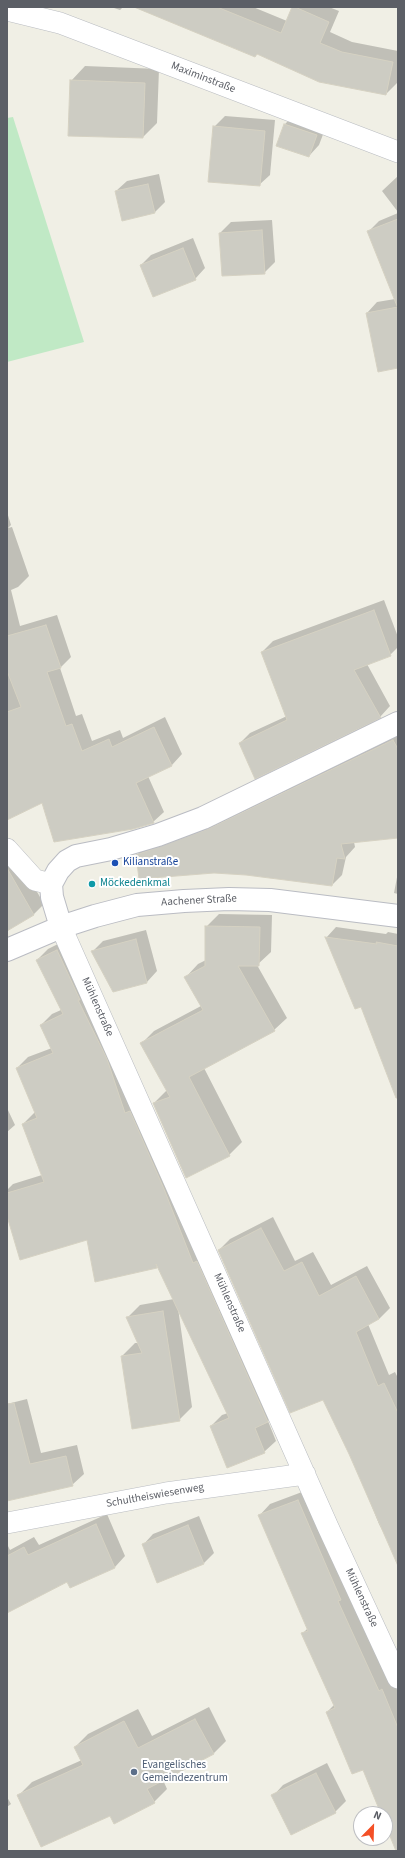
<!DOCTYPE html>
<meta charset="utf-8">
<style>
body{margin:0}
#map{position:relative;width:405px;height:1858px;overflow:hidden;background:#f0efe5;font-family:"Source Sans 3",sans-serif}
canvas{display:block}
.frame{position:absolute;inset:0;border:8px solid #5c5f66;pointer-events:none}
.north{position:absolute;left:353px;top:1806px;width:40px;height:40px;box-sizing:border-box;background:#fff;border:1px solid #bebfc2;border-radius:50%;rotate:23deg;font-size:11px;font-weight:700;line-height:16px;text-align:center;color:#5c5f66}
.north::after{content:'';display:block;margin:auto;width:14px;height:18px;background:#f45026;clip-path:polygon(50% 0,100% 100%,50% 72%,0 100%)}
</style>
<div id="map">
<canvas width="405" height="1858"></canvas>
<div class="frame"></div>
<div class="north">N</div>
</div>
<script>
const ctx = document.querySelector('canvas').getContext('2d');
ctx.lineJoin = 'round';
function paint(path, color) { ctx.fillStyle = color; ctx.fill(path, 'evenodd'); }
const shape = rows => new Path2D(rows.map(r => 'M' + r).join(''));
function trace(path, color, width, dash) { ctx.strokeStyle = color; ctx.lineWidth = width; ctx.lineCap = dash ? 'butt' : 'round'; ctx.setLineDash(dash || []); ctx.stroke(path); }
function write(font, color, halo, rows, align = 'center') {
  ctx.font = font + ' "Source Sans 3",sans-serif'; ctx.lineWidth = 4; ctx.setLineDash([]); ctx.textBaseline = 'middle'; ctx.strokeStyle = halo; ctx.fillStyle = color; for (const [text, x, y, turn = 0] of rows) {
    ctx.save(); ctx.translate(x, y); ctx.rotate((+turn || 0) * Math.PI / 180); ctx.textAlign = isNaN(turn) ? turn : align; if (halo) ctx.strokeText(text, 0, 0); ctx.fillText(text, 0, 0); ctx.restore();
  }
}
paint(shape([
 [13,117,84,342,7,362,7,118]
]), '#c0e9c5');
paint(shape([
 [111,7,123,7,120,10],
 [134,7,253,7,287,21,293,7,329,7,339,11,330,32,352,42,398,51,397,83,386,94,258,53,255,56],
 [85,66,159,69,157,123,143,137,71,81],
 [295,114,327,124,319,145,309,156,278,145,285,124],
 [225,116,275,120,270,175,259,185,214,127],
 [159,174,165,202,155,212,116,191,127,181],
 [398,176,398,212,382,191],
 [398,213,398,367,367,313,377,302,395,299,368,232,379,221],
 [272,220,275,262,264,273,220,233,231,222],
 [193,238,205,268,195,279,141,265,151,255],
 [7,512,11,525,8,528,12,527,29,576,18,587,11,590,20,626,57,615,71,657,60,668,76,716,82,714,92,741,120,730,123,738,165,717,182,754,172,765,148,776,164,812,153,822,42,801,7,819],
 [384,600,398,637,398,650,397,648,390,655,367,664,390,706,380,717,240,743,250,733,287,716,262,652,273,641],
 [398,732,398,837,354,842,355,847,346,857,342,875,332,885,137,855,148,844],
 [7,844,20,862,44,904,34,914,7,930],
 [398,872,398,894,394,893],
 [219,914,272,915,271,952,257,965,287,1018,274,1030,204,1068,242,1142,229,1155,154,1103,167,1090,142,1043,154,1031,201,1006,186,977,198,964,206,960,206,927],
 [336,927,386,934,388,932,398,934,398,1070,326,938],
 [146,930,157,971,147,982,113,990,93,951,103,941],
 [68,939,279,1410,268,1421,276,1441,264,1452,211,1426,222,1415,228,1413,178,1308,192,1407,179,1420,122,1356,135,1343,138,1343,127,1318,140,1305,174,1299,158,1265,156,1267,88,1239,7,1213,7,1190,13,1184,42,1175,23,1124,35,1112,17,1068,28,1057,52,1048,41,1025,52,1014,61,1010,37,960,48,949],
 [7,1108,15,1125,7,1132],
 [273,1217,295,1261,313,1252,331,1285,367,1266,390,1308,379,1319,368,1324,389,1375,395,1372,398,1378,398,1560,379,1524,350,1453,323,1399,219,1250,230,1239],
 [27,1399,41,1453,77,1445,84,1474,72,1485,7,1500,7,1404],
 [310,1489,398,1692,398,1851,385,1820,385,1814,383,1814,363,1768,327,1712,335,1704,302,1634,308,1628,259,1516,270,1504],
 [107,1514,125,1556,115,1567,71,1587,68,1580,7,1602,7,1544,10,1550,34,1537,39,1545],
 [199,1516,214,1553,204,1563,143,1545,153,1534],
 [209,1707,226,1741,213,1754,163,1780,167,1789,154,1802,110,1814,18,1796,32,1782,82,1760,75,1747,88,1734,138,1709,152,1736],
 [327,1763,346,1801,335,1812,273,1796,283,1785],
 [7,1797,11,1804,7,1807]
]), '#0003');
const building = shape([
 [134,7,217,7,281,33,292,7,295,7,329,22,320,43,342,52,393,62,386,95,319,82,257,54,255,57,134,7],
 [70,80,145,83,143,138,68,136,70,80],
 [284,124,317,135,309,157,276,146,284,124],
 [213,126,265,131,260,186,208,182,213,126],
 [148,184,155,213,122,221,115,191,148,184],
 [398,219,398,306,397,306,367,231,398,219],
 [262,230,265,274,222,276,219,233,262,230],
 [183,248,196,280,153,297,140,265,183,248],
 [398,307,398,368,378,372,366,313,398,307],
 [374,610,391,656,354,670,381,718,255,779,239,743,287,720,261,652,374,610],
 [46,625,61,668,47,672,66,726,72,724,82,751,109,739,112,747,154,727,172,766,136,783,154,823,133,829,54,842,42,803,7,820,7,712,21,707,7,671,7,636,46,625],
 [393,740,398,749,398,838,341,844,345,859,337,858,332,886,246,875,214,873,139,879,136,855,208,829,393,740],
 [7,868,34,915,7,931,7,868],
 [205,926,260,927,259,966,238,966,275,1031,189,1077,230,1156,186,1178,153,1103,170,1097,140,1043,203,1010,184,977,205,966,205,926],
 [325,937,377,944,376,942,398,946,398,1098,396,1098,361,1007,355,1009,325,937],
 [136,939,147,983,113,992,91,951,136,939],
 [57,950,80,1000,78,1000,107,1059,125,1113,130,1111,164,1189,193,1263,197,1261,268,1422,255,1428,265,1453,227,1468,210,1426,229,1418,156,1264,157,1268,95,1282,87,1240,20,1260,7,1216,7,1193,44,1182,22,1124,37,1118,16,1068,53,1053,40,1025,63,1014,36,960,57,950],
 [261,1228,284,1271,302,1262,319,1296,356,1276,379,1319,356,1332,378,1386,384,1383,398,1413,398,1566,349,1454,323,1400,290,1413,218,1250,261,1228],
 [163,1311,180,1421,132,1429,121,1356,142,1353,126,1317,163,1311],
 [14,1403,30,1464,66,1456,73,1486,7,1501,7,1404,14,1403],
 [298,1500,341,1600,338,1601,379,1691,382,1689,398,1728,398,1851,396,1851,385,1824,385,1814,381,1814,363,1770,352,1774,326,1712,335,1708,301,1633,308,1631,258,1515,298,1500],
 [96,1524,115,1568,70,1588,67,1582,7,1613,7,1556,24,1547,28,1555,96,1524],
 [188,1525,204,1564,157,1583,142,1544,188,1525],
 [195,1719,214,1754,147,1789,155,1803,114,1824,110,1816,41,1847,17,1795,83,1765,74,1747,124,1721,138,1748,195,1719],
 [316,1773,336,1813,291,1835,271,1795,316,1773]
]);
paint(building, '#cdccc3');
trace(building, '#d5d1c2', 1);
const street = shape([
 [7,10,60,23,398,152],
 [7,849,35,880,51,884],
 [61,927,328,1527,398,1678],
 [7,1523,166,1493,305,1474]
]);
const secondary = shape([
 [61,927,52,897,51,884,58,871,67,861,76,856,111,849,158,835,203,818,398,723],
 [7,950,61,927,95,916,137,905,184,901,229,899,270,900,398,916]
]);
trace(street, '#b9bcc1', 22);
trace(secondary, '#babcc3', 24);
trace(street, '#fff', 21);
trace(secondary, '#fff', 22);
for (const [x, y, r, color] of [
 [115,863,4,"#1a4fb4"],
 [92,884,4,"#0f9aa8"],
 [134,1772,4,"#5c6f8a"]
]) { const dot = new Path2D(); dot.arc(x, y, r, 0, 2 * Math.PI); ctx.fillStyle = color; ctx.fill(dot); trace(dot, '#fff', 1.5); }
write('11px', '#5c5f66', '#fff', [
 ["Maximinstraße",203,78,21],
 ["Aachener Straße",199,901,-3],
 ["Mühlenstraße",97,1007,66],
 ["Mühlenstraße",229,1303,66],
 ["Schultheiswiesenweg",155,1496,-10],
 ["Mühlenstraße",361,1598,65]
]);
write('11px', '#164399', '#fff', [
 ["Kilianstraße",123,863]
], 'left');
write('11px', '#0d838f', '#fff', [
 ["Möckedenkmal",100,884]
], 'left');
write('11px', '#4e5e75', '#fff', [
 ["Evangelisches",142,1766],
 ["Gemeindezentrum",142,1779]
], 'left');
</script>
